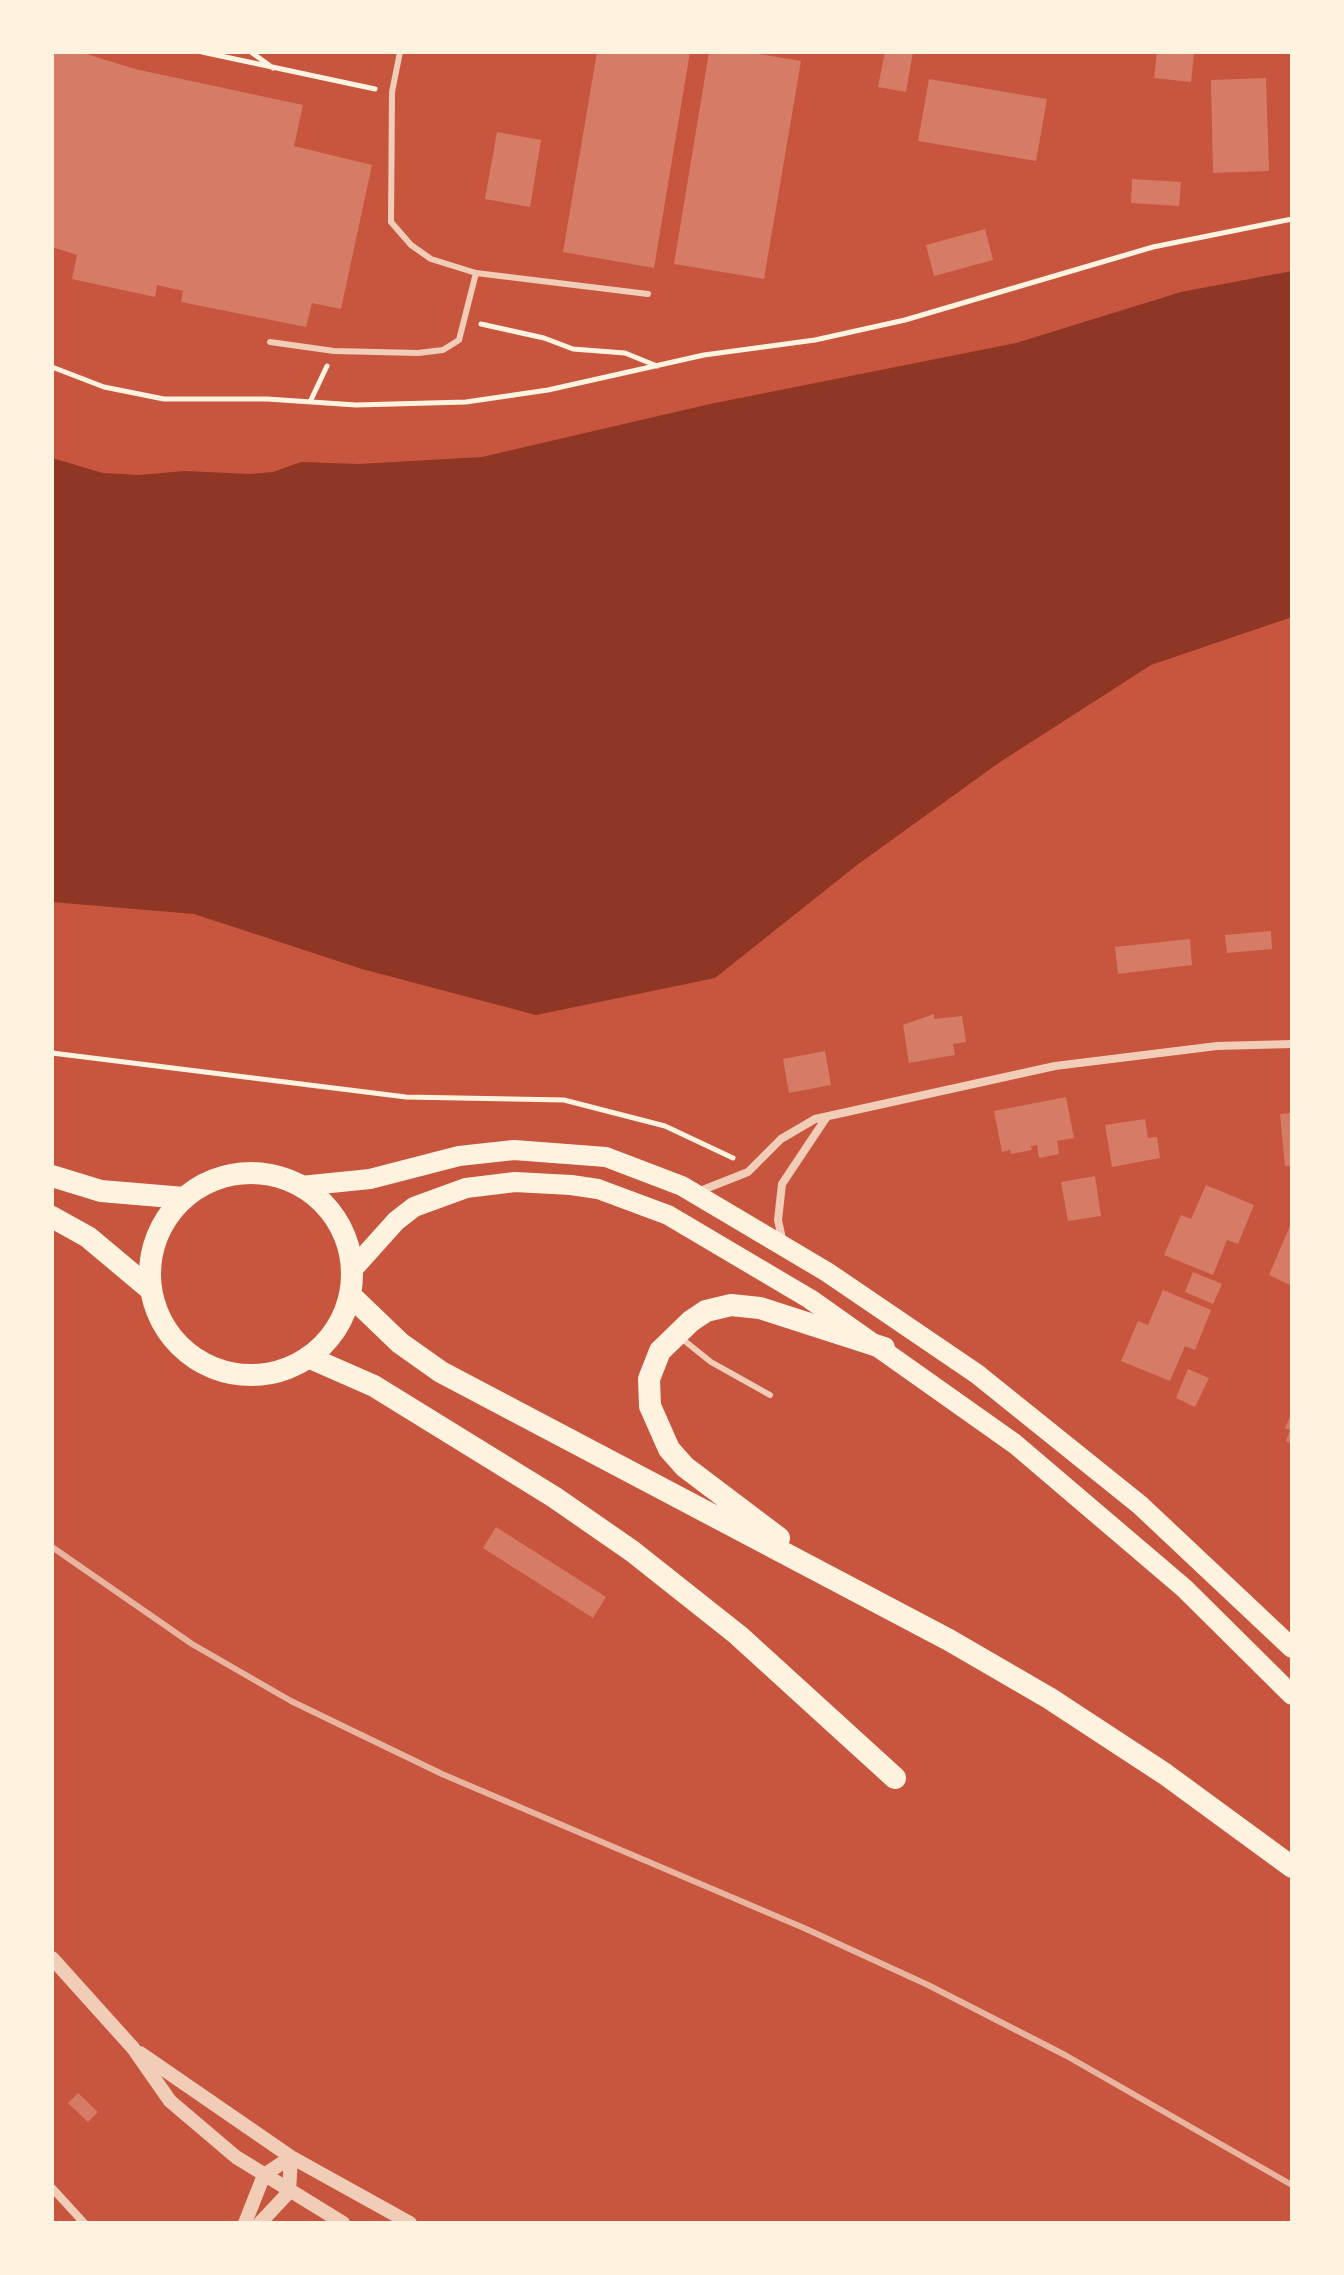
<!DOCTYPE html>
<style>
body{margin:0}
#map{position:relative;width:1344px;height:2275px;overflow:hidden;background:#c8553d;font-family:Ubuntu,sans-serif}
canvas{display:block}
.frame{position:absolute;inset:0;border:54px solid #fff3e0;pointer-events:none}
</style>
<div id="map">
<canvas width="1344" height="2275"></canvas>
<div class="frame"></div>
</div>
<script>
const ctx = document.querySelector('canvas').getContext('2d');
ctx.lineJoin = 'round';
function paint(path, color) { ctx.fillStyle = color; ctx.fill(path, 'evenodd'); }
const shape = rows => new Path2D(rows.map(r => 'M' + r).join(''));
function trace(path, color, width, dash) { ctx.strokeStyle = color; ctx.lineWidth = width; ctx.lineCap = dash ? 'butt' : 'round'; ctx.setLineDash(dash || []); ctx.stroke(path); }
paint(shape([
 [1292,271,1292,617,1151,665,1000,762,857,865,715,978,536,1015,362,969,194,914,52,902,52,458,103,473,139,475,184,471,250,474,273,472,301,462,359,464,482,457,710,404,1016,343,1181,292]
]), '#8f3625');
paint(shape([
 [52,52,80,52,135,69,303,105,294,146,372,165,341,309,312,303,306,327,181,302,183,291,157,285,155,297,72,279,77,255,52,247],
 [597,52,690,52,654,268,563,252],
 [709,52,747,52,801,61,764,279,674,264],
 [885,52,913,52,906,92,878,87],
 [1157,52,1194,53,1191,82,1154,78],
 [1266,78,1269,171,1213,173,1211,80],
 [929,79,1047,99,1036,161,918,141],
 [497,132,541,140,530,207,485,199],
 [1132,179,1181,182,1179,206,1131,203],
 [985,229,993,260,934,276,926,245],
 [1271,931,1272,949,1227,953,1225,935],
 [1190,939,1192,965,1118,974,1115,947],
 [934,1014,934,1019,962,1016,966,1042,953,1044,955,1055,909,1063,903,1025],
 [825,1051,831,1085,789,1093,783,1059],
 [1066,1097,1074,1138,1057,1141,1059,1154,1039,1158,1037,1145,1031,1146,1032,1150,1011,1154,1010,1150,1002,1152,994,1111],
 [1292,1113,1292,1166,1285,1166,1280,1114],
 [1145,1119,1148,1138,1157,1137,1160,1158,1112,1167,1105,1125],
 [1095,1176,1101,1216,1068,1221,1061,1182],
 [1206,1185,1254,1205,1238,1244,1227,1240,1213,1275,1164,1255,1181,1215,1191,1219],
 [1292,1221,1292,1286,1269,1275],
 [1193,1272,1222,1284,1213,1304,1185,1292],
 [1163,1290,1211,1310,1195,1350,1185,1346,1170,1381,1121,1361,1138,1321,1148,1325],
 [1188,1369,1209,1378,1195,1407,1176,1398],
 [1292,1412,1292,1444,1286,1441,1290,1430,1285,1428],
 [496,1527,606,1597,593,1618,483,1548],
 [78,2093,98,2112,88,2122,68,2103]
]), '#d67c66');
trace(shape([
 [202,52,375,89],
 [251,52,273,68],
 [481,324,544,338,573,349,625,353,657,366],
 [52,367,104,387,164,399,267,399,356,405,466,402,548,390,704,355,815,340,905,320,1153,247,1292,219],
 [310,402,327,366],
 [52,1053,406,1097,564,1100,665,1126,733,1158]
]), '#fff3e0', 5);
trace(shape([
 [400,52,392,92,391,222,411,245,431,259,476,273,648,294],
 [270,342,334,351,418,353,443,350,459,340,476,273],
 [681,1338,711,1362,770,1395]
]), '#f1ccb7', 6);
trace(shape([
 [700,1191,748,1172,781,1139,815,1119,1055,1066,1217,1046,1292,1044],
 [783,1243,778,1220,782,1184,826,1118],
 [52,2188,84,2223]
]), '#f1ccb7', 8);
trace(shape([
 [52,1958,133,2048,170,2101,236,2157,343,2223],
 [140,2053,291,2157,410,2223],
 [245,2223,264,2175,291,2157],
 [260,2223,289,2192,291,2157]
]), '#f1ccb7', 14);
trace(shape([
 [301,1186,370,1179,459,1156,514,1150,606,1157,682,1186,827,1272,977,1374,1140,1505,1292,1648],
 [352,1270,396,1221,414,1207,466,1188,515,1182,571,1185,598,1189,668,1215,810,1299,1015,1444,1184,1588,1292,1695]
]), '#fff3e0', 20);
trace(shape([
 '150 1274a101 101 0 1 1 202 0a101 101 0 1 1-202 0Z',
 [52,1176,101,1191,184,1198],
 [52,1217,88,1237,150,1289],
 [350,1295,400,1343,441,1372,949,1640,1049,1698,1165,1774,1292,1867],
 [308,1357,374,1386,554,1497,632,1551,738,1635,895,1778],
 [779,1538,685,1467,669,1449,650,1406,649,1379,660,1351,691,1321,706,1311,731,1305,760,1308,884,1348]
]), '#fff3e0', 22);
trace(shape([
 [52,1547,192,1644,291,1701,442,1774,804,1928,928,1985,1065,2055,1292,2185]
]), '#e9b49f', 6);
</script>
